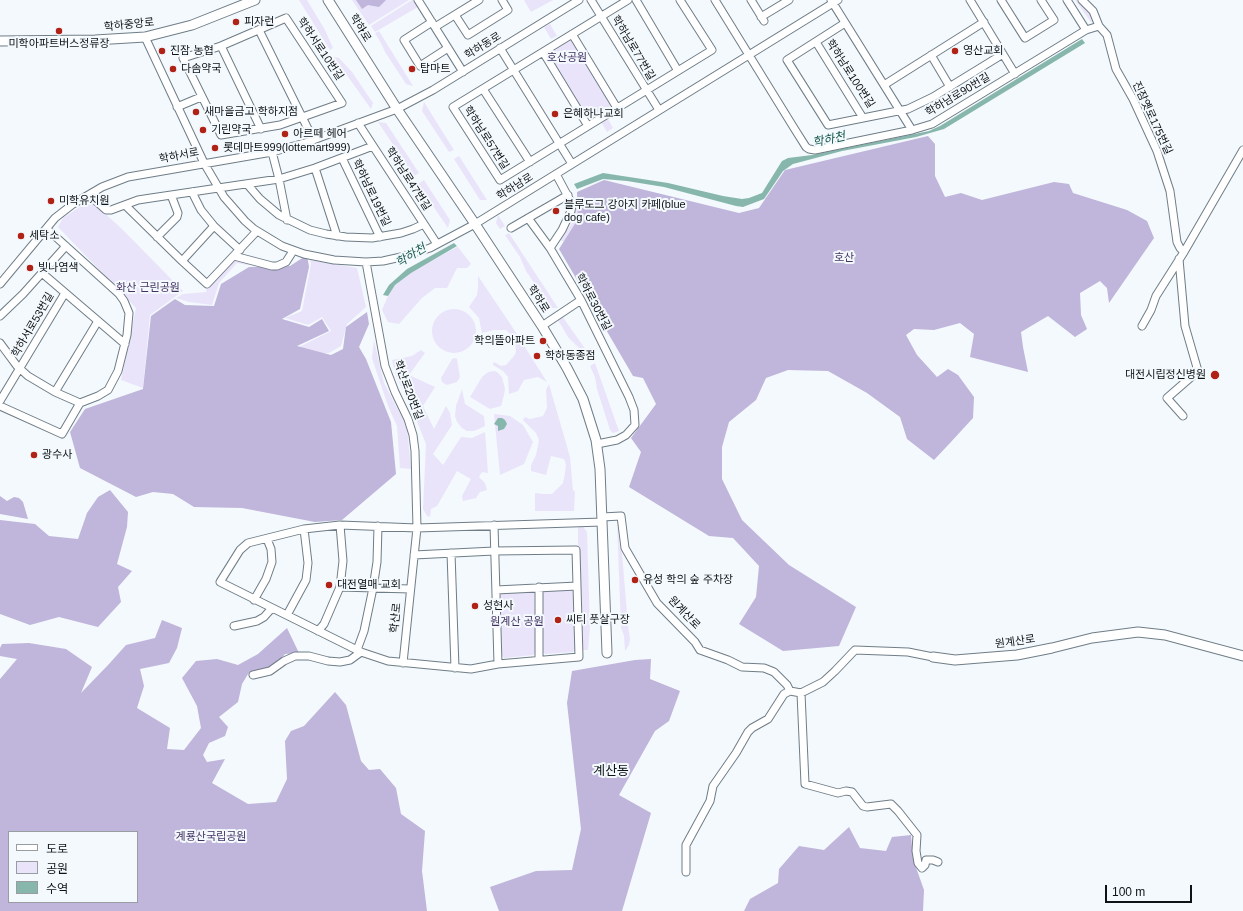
<!DOCTYPE html>
<meta charset="utf-8">
<style>
body{margin:0}
#map{position:relative;width:1243px;height:911px;overflow:hidden;background:#f3f9fd;font-family:Arial,"Noto Sans KR",sans-serif}
canvas{display:block}
.legend{position:absolute;left:8px;top:831px;width:130px;height:72px;box-sizing:border-box;background:#f3f9fd;border:1px solid #979da1;margin:0;padding:5px 7px;list-style:none;font-size:12px;color:#0e1317}
.legend li{display:flex;align-items:center;gap:8px;height:20px}
.legend b{width:20px;border:1px solid #979da1}
.scale{position:absolute;left:1105px;top:885px;width:87px;height:18px;box-sizing:border-box;border:2px solid #0e1317;border-top:0;padding-left:5px;font-size:12px;line-height:14px;white-space:nowrap;color:#0e1317;-webkit-text-stroke:3px #f3f9fd;paint-order:stroke}
</style>
<div id="map">
<canvas width="1243" height="911"></canvas>
<ul class="legend">
<li><b style="height:5px;background:#fff"></b>도로</li>
<li><b style="height:11px;background:#eae4fa"></b>공원</li>
<li><b style="height:11px;background:#87b7ac"></b>수역</li>
</ul>
<div class="scale">100 m</div>
</div>
<script>
const ctx = document.querySelector('canvas').getContext('2d');
ctx.lineJoin = 'round';
function paint(path, color) { ctx.fillStyle = color; ctx.fill(path, 'evenodd'); }
const shape = rows => new Path2D(rows.map(r => 'M' + r).join(''));
function trace(path, color, width, dash) { ctx.strokeStyle = color; ctx.lineWidth = width; ctx.lineCap = dash ? 'butt' : 'round'; ctx.setLineDash(dash || []); ctx.stroke(path); }
function write(font, color, halo, rows, align = 'center') {
  ctx.font = font + ' Arial,"Noto Sans KR",sans-serif'; ctx.lineWidth = 4; ctx.setLineDash([]); ctx.textBaseline = 'middle'; ctx.strokeStyle = halo; ctx.fillStyle = color; for (const [text, x, y, turn = 0] of rows) {
    ctx.save(); ctx.translate(x, y); ctx.rotate((+turn || 0) * Math.PI / 180); ctx.textAlign = isNaN(turn) ? turn : align; if (halo) ctx.strokeText(text, 0, 0); ctx.fillText(text, 0, 0); ctx.restore();
  }
}
paint(shape([
 [299,0,307,0,325,30,333,48,330,50],
 [352,0,409,0,369,25],
 [412,0,414,0,418,7,375,32,371,26],
 [524,0,553,0,531,12],
 [1075,0,1080,0,1087,7,1094,20,1091,22],
 [550,24,557,36,551,39,544,27],
 [379,31,413,86,406,84,385,52,382,45,375,33],
 [572,38,611,103,609,107,591,119,587,117,548,54,549,49],
 [334,57,339,58,352,72,373,103,371,109],
 [424,102,454,150,449,152,422,111],
 [607,117,613,128,607,132,600,120],
 [378,122,386,123,419,173,414,176],
 [459,156,487,200,480,200,454,159],
 [424,180,450,220,448,228,418,184],
 [574,198,586,203,573,245,560,240,574,220],
 [90,200,122,229,183,291,150,315,143,388,121,380,136,308,58,227,63,218],
 [498,215,505,226,500,229,496,223],
 [509,233,558,308,551,308,526,271,520,257,505,235],
 [457,247,458,247,471,264,467,268,457,268,447,288,435,288,422,298,399,324,388,322,382,310,388,296,394,286,410,273],
 [235,259,265,265,247,265,237,263,219,283,212,305,189,302,176,298,183,294,206,292,207,287],
 [310,260,357,268,366,307,347,324,341,346,329,353,302,354,299,347,331,331,322,317,308,325,285,318,302,311,311,264],
 [478,276,511,325,547,382,538,377,524,380,518,391,509,394,508,377,503,371,493,365,494,362,501,366,506,365,514,356,516,352,515,338,506,330,494,330,482,333,479,318,469,307,477,295,478,288],
 '432 331a22 22 0 1 1 44 0a22 22 0 1 1-44 0Z',
 [562,316,591,357,586,359,580,349,568,337,558,320,559,318],
 [374,340,384,383,407,427,411,469,400,468,397,426,388,406,372,358],
 [421,350,425,353,409,375,435,387,423,406,434,429,446,406,450,413,452,425,433,454,443,465,461,437,472,438,485,432,488,473,482,472,479,477,485,483,487,490,480,492,476,498,463,501,462,496,471,479,457,471,437,506,431,509,430,517,427,516,423,509,426,444,410,404,396,376,392,360,412,356],
 [455,358,457,359,460,377,457,382,447,385,442,382,441,378,452,359],
 [595,363,619,431,613,433,610,430,597,389,595,377,590,366],
 [494,371,497,372,502,377,505,389,504,395,501,406,490,409,470,397,482,377,488,372],
 [549,384,570,457,573,490,575,492,574,511,535,511,535,493,543,494,552,494,563,483,565,473,566,465,564,459,551,456,546,475,531,471,531,465,536,455,539,440,536,433,523,420,525,417,530,419,543,416,547,408,546,390],
 [462,389,465,404,484,416,485,426,481,428,474,431,467,431,462,428,457,422,455,416,456,406],
 [494,414,510,416,523,425,533,442,524,464,500,475],
 [617,522,620,548,622,553,628,626,630,639,629,645,625,651,624,636,621,627],
 [582,525,587,532,590,627,588,650,583,650,578,542,578,527],
 [571,588,575,590,576,649,573,652,545,654,542,651,541,591],
 [534,591,536,652,533,655,504,658,501,654,499,592]
]), '#eae4fa');
paint(shape([
 [356,0,386,0,379,7,368,5,362,9],
 [928,136,935,144,935,176,945,197,961,193,982,200,1054,182,1069,184,1073,193,1127,210,1147,221,1154,238,1109,303,1107,288,1100,281,1080,293,1081,315,1087,329,1075,337,1048,316,1021,332,1023,347,1028,372,970,357,974,334,960,323,934,330,914,329,906,335,917,355,937,377,948,369,958,375,974,397,973,418,950,443,934,460,907,439,900,417,867,393,828,371,788,370,766,378,756,400,729,422,722,447,722,479,742,520,789,565,856,607,839,646,783,651,739,624,756,597,759,566,733,538,709,536,629,487,641,452,631,438,656,404,643,378,633,376,559,249,578,219,577,192,604,180,739,213,759,208,785,170],
 [307,255,309,267,300,309,282,319,309,327,322,319,329,331,297,346,331,355,343,349,346,327,367,312,369,324,359,347,366,359,391,422,396,474,342,520,315,522,242,508,194,507,173,494,153,492,136,497,80,468,70,432,85,409,143,389,151,316,175,299,185,305,214,306,221,284,249,267,290,266],
 [110,490,128,512,127,527,117,564,132,571,118,587,121,602,98,627,59,617,30,625,0,614,0,520,35,524,49,536,78,539,87,513,98,497],
 [0,496,7,501,14,497,19,498,23,502,28,519,0,514],
 [162,620,182,628,177,648,169,663,140,669,144,686,137,708,170,728,167,749,184,750,201,728,197,706,182,678,196,661,217,659,238,665,258,654,287,628,299,653,285,654,276,665,248,674,242,684,238,702,219,717,228,727,225,736,209,743,203,755,207,762,225,759,212,783,248,804,276,802,287,779,285,741,291,731,304,726,335,692,346,705,361,761,369,770,380,769,396,788,401,814,425,831,422,871,427,911,0,911,0,679,17,659,0,656,0,648,2,644,29,643,66,649,92,667,81,693,109,664,126,645,155,638],
 [9,832,137,832,137,902,9,902],
 [651,659,650,679,680,691,669,721,655,731,619,795,651,813,622,911,499,911,490,887,536,871,572,870,581,829,567,703,572,671,635,660],
 [849,827,860,848,886,851,892,837,911,835,913,859,924,890,923,911,744,911,750,899,778,883,779,869,799,846,824,850]
]), '#c0b5da');
paint(shape([
 [1082,39,1085,43,944,129,916,137,842,151,793,164,783,171,764,199,743,207,736,206,664,187,627,181,603,179,577,189,574,184,603,173,668,183,723,196,742,199,749,198,762,193,782,161,788,158,812,155,929,131,940,126],
 [454,243,457,246,411,273,395,285,388,296,383,295,389,285,407,269],
 [498,418,502,418,505,420,507,424,504,429,498,431,498,426,494,424]
]), '#87b7ac');
const street = shape([
 [418,0,463,72],
 [591,0,659,110],
 [628,0,453,107,500,180,712,50,680,0],
 [636,0,678,71],
 [715,0,794,128,806,147,809,149,815,150,912,130,932,124,1086,30,1099,26],
 [751,0,764,21],
 [831,0,912,130],
 [970,0,1015,74],
 [1001,0,1025,38,1054,20,1041,0],
 [1067,0,1086,30],
 [1082,0,1093,11,1099,26,1107,35,1116,69,1133,99,1157,151,1170,191,1177,242,1180,248,1184,252],
 [455,15,468,35,508,10,502,0],
 [761,17,789,0],
 [286,18,342,103,280,125,221,135,183,58,221,46,286,18],
 [432,22,404,40,420,66,448,48],
 [845,23,787,60,828,125,908,109,933,97,1003,54],
 [435,27,479,0],
 [259,30,313,139],
 [572,34,617,108],
 [145,37,204,163,224,197,245,221,254,229,282,246,304,254,334,260,366,262,383,261,401,257,430,248,475,224,838,0],
 [816,42,863,118],
 [221,46,261,129],
 [500,48,572,164],
 [543,52,588,126],
 [931,55,950,87],
 [884,85,984,22],
 [483,89,530,162],
 [177,107,201,97],
 [358,123,437,244],
 [272,152,279,179,287,220],
 [342,158,380,237],
 [315,168,337,236],
 [247,184,260,199,279,215,310,230,326,234,346,237,372,238,401,233,413,229,424,224],
 [192,192,201,210,214,226,240,250],
 [89,195,106,210,111,210,138,200,151,198,279,179,315,168,373,146],
 [125,205,182,261,207,284,257,231],
 [528,218,550,248,581,300,629,397,634,410,635,425,626,435,617,440,597,444],
 [511,228,568,195],
 [157,237,177,217,178,213,171,195],
 [550,248,562,230,571,211,572,204,556,174],
 [234,256,272,266,277,266,286,262,293,251],
 [1179,259,1185,326,1198,371,1167,398,1183,416],
 [182,261,214,226],
 [366,262,385,366,395,392,408,419,413,435,415,451,417,528,403,663],
 [42,273,125,344],
 [0,284,55,218,73,204,102,187,128,177,272,152,305,143,397,109,433,90,579,0],
 [0,316,23,294,66,246],
 [542,326,581,300],
 [1142,326,1151,310,1156,296,1184,252,1243,150],
 [0,343,17,366,28,376,55,392,80,403,98,396,108,390,118,371,127,335,129,313,124,301,119,294,47,229],
 [55,392,98,321],
 [0,401,65,293],
 [0,406,62,434,80,403],
 [602,517,621,516,625,548,657,603,695,642,700,650,728,660,742,667,764,668,774,672,787,685,790,691,801,693,823,682,835,671,855,650,908,652,933,657],
 [494,525,498,664],
 [451,553,455,668],
 [414,555,494,551,576,550,579,657,498,664,471,669,388,661,361,652,220,582,240,550,248,543,304,529,340,525,417,528,602,522],
 [340,587,410,589],
 [539,587,539,660],
 [496,590,577,586],
 [254,600,266,579,272,562,271,549,267,539],
 [287,615,306,580,308,563,304,529],
 [234,626,257,621,264,617,272,608],
 [318,631,324,624,340,587,343,561,340,525],
 [357,650,364,631,373,588,377,562,378,526],
 [253,675,270,671,284,661,295,656,309,656,328,661,340,662,350,660,361,652],
 [801,693,805,784,838,793,846,791,852,792,863,806,867,807,891,804,898,811,917,835,916,851,918,863,922,868,925,865,926,860,933,860,938,862],
 [686,872,686,845,710,801,713,786,736,753,748,732,752,728,768,719,784,694,790,691]
]);
const secondary = shape([
 [328,0,397,109,475,224,542,326,567,368,583,399,596,440,600,469,607,653],
 [0,41,95,40,145,37,192,25,255,0],
 [933,657,955,660,1017,655,1052,648,1092,638,1138,632,1165,635,1243,656]
]);
trace(street, '#6f7d87', 9);
trace(secondary, '#6f7d87', 11);
trace(street, '#fff', 7);
trace(secondary, '#fff', 9);
for (const [x, y, r, color] of [
 [236,22,4,"#b02116"],
 [59,31,4,"#b02116"],
 [162,51,4,"#b02116"],
 [955,51,4,"#b02116"],
 [173,69,4,"#b02116"],
 [412,69,4,"#b02116"],
 [196,112,4,"#b02116"],
 [555,114,4,"#b02116"],
 [203,130,4,"#b02116"],
 [285,134,4,"#b02116"],
 [215,148,4,"#b02116"],
 [51,201,4,"#b02116"],
 [556,211,4,"#b02116"],
 [21,236,4,"#b02116"],
 [30,268,4,"#b02116"],
 [543,341,4,"#b02116"],
 [537,356,4,"#b02116"],
 [1215,375,5,"#b02116"],
 [34,455,4,"#b02116"],
 [635,580,4,"#b02116"],
 [329,585,4,"#b02116"],
 [475,606,4,"#b02116"],
 [558,620,4,"#b02116"]
]) { const dot = new Path2D(); dot.arc(x, y, r, 0, 2 * Math.PI); ctx.fillStyle = color; ctx.fill(dot); trace(dot, '#f3f9fd', 1.5); }
write('11px', '#0e1317', '#f3f9fd', [
 ["피자런",244,22],
 ["미학아파트버스정류장",59,44,"center"],
 ["진잠 농협",170,51],
 ["영산교회",963,51],
 ["다솜약국",181,69],
 ["탑마트",420,69],
 ["새마을금고 학하지점",204,112],
 ["은혜하나교회",563,114],
 ["기린약국",211,130],
 ["아르떼 헤어",293,134],
 ["롯데마트999(lottemart999)",223,148],
 ["미학유치원",59,201],
 ["블루도그 강아지 카페(blue",564,205],
 ["dog cafe)",564,218],
 ["세탁소",29,236],
 ["빛나염색",38,268],
 ["학의뜰아파트",535,341,"right"],
 ["학하동종점",545,356],
 ["대전시립정신병원",1206,375,"right"],
 ["광수사",42,455],
 ["유성 학의 숲 주차장",643,580],
 ["대전열매 교회",337,585],
 ["성현사",483,606],
 ["씨티 풋살구장",566,620]
], 'left');
write('11px', '#0e1317', '#f3f9fd', [
 ["학하중앙로",129,25,-6],
 ["학하로",360,28,58],
 ["학하동로",483,46,-32],
 ["학하남로77번길",633,48,59],
 ["학하서로10번길",320,49,56],
 ["학하남로100번길",850,74,57],
 ["학하남로90번길",958,95,-31],
 ["진잠옛로175번길",1152,118,65],
 ["학하남로57번길",486,138,57],
 ["학하서로",179,156,-11],
 ["학하남로47번길",408,179,57],
 ["학하남로",515,187,-32],
 ["학하남로19번길",371,193,64],
 ["학하로",538,299,57],
 ["학하로30번길",593,302,62],
 ["학하서로53번길",33,325,-60],
 ["학산로20번길",408,390,69],
 ["원계산로",684,613,46],
 ["학산로",396,618,-84],
 ["원계산로",1015,642,-8]
]);
write('11px', '#433262', '#f3f9fd', [
 ["호산공원",567,58],
 ["호산",844,258],
 ["화산 근린공원",148,288],
 ["원계산 공원",517,622],
 ["계룡산국립공원",211,837]
]);
write('italic 12px', '#17584d', '#f3f9fd', [
 ["학하천",829,140,-12],
 ["학하천",411,256,-32]
]);
write('13px', '#0e1317', '#f3f9fd', [
 ["계산동",611,771]
]);
</script>
